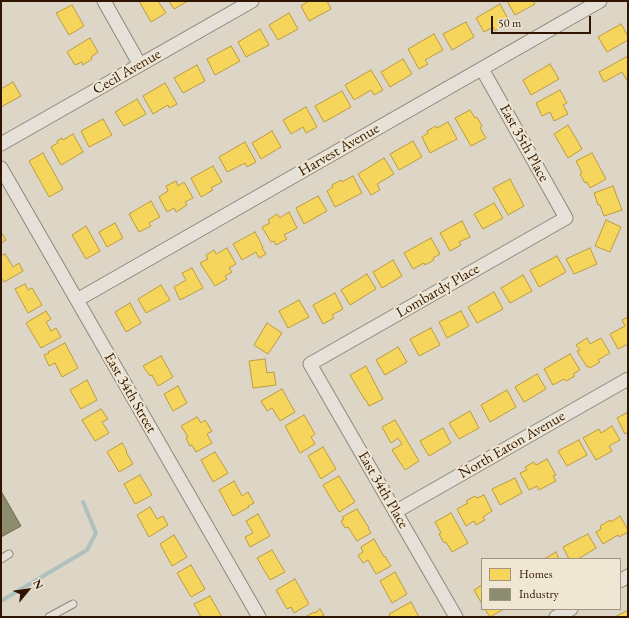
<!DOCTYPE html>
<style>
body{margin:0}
#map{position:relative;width:629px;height:618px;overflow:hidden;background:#ddd6c6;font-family:"EB Garamond",serif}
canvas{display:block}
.frame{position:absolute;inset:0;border:2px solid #301500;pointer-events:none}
.legend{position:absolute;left:481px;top:558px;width:140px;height:52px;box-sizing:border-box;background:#efe7d3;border:1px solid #a3937f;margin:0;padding:5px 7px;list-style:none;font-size:12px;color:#301500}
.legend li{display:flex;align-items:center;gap:8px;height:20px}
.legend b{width:20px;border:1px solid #a3937f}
.north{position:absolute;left:8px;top:570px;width:40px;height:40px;-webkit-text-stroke:3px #efe7d3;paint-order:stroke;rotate:61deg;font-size:11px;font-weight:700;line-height:16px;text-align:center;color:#301500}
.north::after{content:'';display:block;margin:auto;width:14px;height:18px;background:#301500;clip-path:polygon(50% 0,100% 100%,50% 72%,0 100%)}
.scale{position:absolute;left:491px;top:16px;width:100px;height:18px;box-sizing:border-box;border:2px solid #301500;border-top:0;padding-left:5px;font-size:12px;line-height:14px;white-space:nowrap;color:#301500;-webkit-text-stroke:3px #efe7d3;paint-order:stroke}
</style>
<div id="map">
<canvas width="629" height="618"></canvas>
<div class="frame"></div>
<ul class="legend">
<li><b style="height:11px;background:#f6d55c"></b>Homes</li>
<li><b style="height:11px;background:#8c8c6e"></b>Industry</li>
</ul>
<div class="north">N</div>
<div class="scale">50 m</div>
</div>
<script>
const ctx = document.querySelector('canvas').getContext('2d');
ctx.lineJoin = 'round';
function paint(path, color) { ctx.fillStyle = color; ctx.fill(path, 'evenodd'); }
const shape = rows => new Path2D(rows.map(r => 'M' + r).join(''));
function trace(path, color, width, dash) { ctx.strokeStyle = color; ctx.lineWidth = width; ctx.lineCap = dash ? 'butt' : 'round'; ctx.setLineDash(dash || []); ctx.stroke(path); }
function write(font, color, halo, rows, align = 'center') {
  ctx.font = font + ' "EB Garamond",serif'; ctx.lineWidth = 4; ctx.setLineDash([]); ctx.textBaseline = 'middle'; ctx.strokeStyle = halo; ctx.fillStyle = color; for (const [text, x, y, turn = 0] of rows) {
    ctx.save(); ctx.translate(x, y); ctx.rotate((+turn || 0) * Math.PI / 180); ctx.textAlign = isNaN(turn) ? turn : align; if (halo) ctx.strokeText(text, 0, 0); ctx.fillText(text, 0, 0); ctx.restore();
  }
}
const homes = shape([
 [139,1,158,1,166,13,151,22,139,1],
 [169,1,188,1,174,9,169,1],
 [309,1,327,1,331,9,309,21,301,6,309,1],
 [507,1,533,1,535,4,515,15,507,1],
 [500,4,508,19,500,23,502,26,495,31,493,27,484,32,476,18,500,4],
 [72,5,84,26,69,35,56,13,72,5],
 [289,13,298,29,278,40,269,25,289,13],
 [466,22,474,37,452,50,443,34,466,22],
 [621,24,628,36,628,40,607,52,598,37,621,24],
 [260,29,269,45,246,57,238,42,260,29],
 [434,34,443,50,425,60,428,64,419,69,408,49,434,34],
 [90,38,98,52,91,57,92,59,83,65,82,62,75,65,67,52,90,38],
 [231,46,240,61,215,75,207,59,231,46],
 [628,56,628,82,622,72,604,82,599,72,628,56],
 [403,59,412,74,390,87,381,72,403,59],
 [550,64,559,79,531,95,523,80,550,64],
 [197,65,205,81,183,93,174,78,197,65],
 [371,70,383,90,374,95,371,90,354,100,345,85,371,70],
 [13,82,21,96,1,107,1,89,13,82],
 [165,83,177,104,169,108,168,105,153,114,143,96,165,83],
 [560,90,567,103,563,105,568,114,554,121,550,112,542,116,536,103,560,90],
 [342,91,351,107,324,122,315,106,342,91],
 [137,99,146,114,124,126,115,112,137,99],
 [306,107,317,127,306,133,303,127,291,134,283,120,306,107],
 [470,110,475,118,477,117,482,126,480,128,486,138,471,146,455,118,470,110],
 [103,119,112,135,89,147,81,131,103,119],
 [448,122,457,139,430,153,422,137,428,133,427,131,436,126,437,128,448,122],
 [568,125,582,149,568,158,554,134,568,125],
 [272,131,281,147,261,159,252,143,272,131],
 [73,134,83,152,61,165,51,147,58,143,57,141,62,138,63,140,73,134],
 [413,141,422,157,399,170,390,154,413,141],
 [245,142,256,162,247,167,245,163,227,172,219,157,245,142],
 [43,153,63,189,49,197,29,161,43,153],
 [592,153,606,179,590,188,587,182,585,183,580,174,582,173,576,161,592,153],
 [384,158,394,174,377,184,380,190,371,195,358,174,384,158],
 [213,166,222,182,211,188,213,190,201,197,191,178,213,166],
 [353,176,362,193,335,207,327,191,333,187,332,185,341,180,342,182,353,176],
 [510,179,524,206,508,215,493,188,510,179],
 [176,181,178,186,184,182,193,198,185,202,187,205,176,212,174,208,167,212,159,197,168,191,166,186,176,181],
 [613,186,622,210,604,216,600,205,598,205,594,193,613,186],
 [318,196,327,211,304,224,296,208,318,196],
 [151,201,160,217,149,223,151,226,139,232,129,214,151,201],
 [494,203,503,218,483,229,474,214,494,203],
 [289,212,297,228,284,235,287,239,276,245,274,241,271,242,262,227,270,223,268,220,277,214,280,218,289,212],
 [606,220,621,227,610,252,595,246,606,220],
 [462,221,470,237,459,242,461,245,450,251,440,233,462,221],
 [115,223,123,238,107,247,99,232,115,223],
 [86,226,100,251,86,259,72,235,86,226],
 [1,232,6,240,1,243,1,232],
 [255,232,263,247,262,248,266,254,259,258,256,252,242,260,233,244,255,232],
 [431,238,440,254,433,258,434,260,425,265,424,263,413,269,404,253,431,238],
 [227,248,236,264,229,268,232,272,225,276,227,279,215,286,200,263,208,259,206,255,214,250,216,254,227,248],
 [590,248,597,264,574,274,566,259,590,248],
 [5,254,13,267,19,263,23,271,4,282,1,278,1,256,5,254],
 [557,256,566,272,539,287,530,270,557,256],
 [393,260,402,276,382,288,373,272,393,260],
 [192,268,203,288,180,300,174,287,186,280,182,273,192,268],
 [367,274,376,289,350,305,341,290,367,274],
 [523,275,532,291,510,303,501,288,523,275],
 [25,284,28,290,32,288,42,305,28,313,15,289,25,284],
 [161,285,170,300,146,313,138,299,161,285],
 [494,292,503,309,477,323,468,307,494,292],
 [335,293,343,309,332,315,334,318,323,324,313,305,335,293],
 [299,300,309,317,288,328,279,311,299,300],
 [130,303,141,323,126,332,115,312,130,303],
 [46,311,51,319,46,322,51,331,56,328,61,337,41,348,26,323,46,311],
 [461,311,469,326,447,338,439,322,461,311],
 [628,317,628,344,618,349,610,334,625,326,622,320,628,317],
 [267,323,282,333,268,354,254,345,267,323],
 [431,328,440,345,419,356,410,339,431,328],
 [587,338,590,344,601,338,610,353,598,360,600,362,590,368,588,366,587,367,577,351,580,350,576,345,587,338],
 [65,343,78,368,62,377,55,363,49,366,44,355,49,353,48,352,65,343],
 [398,347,407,362,385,375,376,360,398,347],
 [570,354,580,370,573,374,575,376,566,381,564,379,553,385,544,369,570,354],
 [161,356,173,377,158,386,152,375,150,376,143,366,161,356],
 [265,359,267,373,274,372,276,385,253,388,249,361,265,359],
 [366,366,383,399,369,406,366,400,365,400,350,375,366,366],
 [537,374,546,389,524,402,515,387,537,374],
 [87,380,97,400,81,409,70,390,87,380],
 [178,386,187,403,173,411,164,394,178,386],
 [282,389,295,412,280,421,272,408,267,411,261,401,282,389],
 [507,390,516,407,490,422,481,405,507,390],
 [101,409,108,419,102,422,109,433,95,441,82,420,101,409],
 [470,411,479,428,459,439,449,423,470,411],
 [628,412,628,432,625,434,617,418,628,412],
 [304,415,315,434,311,437,315,444,300,453,285,426,304,415],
 [197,417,201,423,205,420,212,431,207,434,212,443,196,452,192,445,190,446,186,438,188,437,181,426,197,417],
 [395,420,419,461,405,470,392,450,402,444,398,438,391,443,382,427,395,420],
 [612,426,620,440,609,446,612,451,596,460,583,438,599,429,601,433,612,426],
 [443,428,451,443,429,456,420,441,443,428],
 [579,440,587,455,567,466,558,451,579,440],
 [122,443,127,451,126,452,133,464,119,472,107,452,122,443],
 [323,447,336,469,321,479,308,456,323,447],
 [215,452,228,473,213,482,201,460,215,452],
 [547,459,556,475,553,476,556,481,539,490,537,486,529,490,520,473,527,470,525,467,534,462,536,465,547,459],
 [140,475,152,495,135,504,124,484,140,475],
 [339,476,355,502,339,512,323,485,339,476],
 [515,478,522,493,500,505,492,489,515,478],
 [234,481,242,496,248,492,254,503,248,506,249,507,233,516,219,490,234,481],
 [484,495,492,511,483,517,485,520,476,525,474,521,466,526,457,509,468,503,466,501,475,496,477,498,484,495],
 [150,507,157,519,163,516,168,525,149,537,137,515,150,507],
 [357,509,369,528,368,528,371,533,357,541,348,527,345,528,341,521,344,519,342,517,357,509],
 [451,513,468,543,452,552,446,542,444,543,439,534,441,533,435,522,451,513],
 [258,514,270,536,250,547,245,537,253,533,246,521,258,514],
 [620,516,628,530,628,532,619,537,618,535,603,544,596,532,601,529,600,526,610,520,611,522,620,516],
 [588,534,596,548,578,559,569,559,563,547,582,537,588,534],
 [174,535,187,557,172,566,160,544,174,535],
 [374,539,384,557,385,556,391,566,376,574,368,560,363,563,358,555,363,552,361,547,374,539],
 [272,550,285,572,270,580,257,558,272,550],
 [556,552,559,559,544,559,556,552],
 [191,565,205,589,191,597,177,573,191,565],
 [395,572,407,594,392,603,380,581,395,572],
 [295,579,309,604,294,613,291,607,287,609,276,590,295,579],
 [482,585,482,604,474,590,482,585],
 [210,596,222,617,201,617,194,604,210,596],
 [411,602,419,617,390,617,389,614,411,602],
 [320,609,324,615,320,617,305,617,314,612,315,613,320,609],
 [485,609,504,609,490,617,485,609],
 [628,610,628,617,615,617,628,610]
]);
paint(homes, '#f6d55c');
trace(homes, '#bb9b40', 1);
const industry = shape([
 [1,491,21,526,1,537,1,491]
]);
paint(industry, '#8c8c6e');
trace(industry, '#70684d', 1);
trace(shape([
 [1,601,87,550,96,533,83,502]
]), '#aec1be', 4);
const service = shape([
 [1,559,9,554],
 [49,617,73,604]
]);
const minor = shape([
 [104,1,140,65],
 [1,144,252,1],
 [1,168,259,617],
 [77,300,600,1],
 [395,512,628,379],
 [620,581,628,576],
 [456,617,310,364,566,218,482,69],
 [556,617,571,609]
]);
trace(service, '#8f877b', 9);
trace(minor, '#8f877b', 15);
trace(service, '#e5e1d9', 7);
trace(minor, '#e5e1d9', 13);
write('15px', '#301500', '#efe7d3', [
 ["Cecil Avenue",127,72,-30],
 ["East 35th Place",524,143,61],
 ["Harvest Avenue",339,150,-30],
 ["Lombardy Place",438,291,-30],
 ["East 34th Street",130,393,60],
 ["North Eaton Avenue",512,445,-30],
 ["East 34th Place",383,490,60]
]);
</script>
